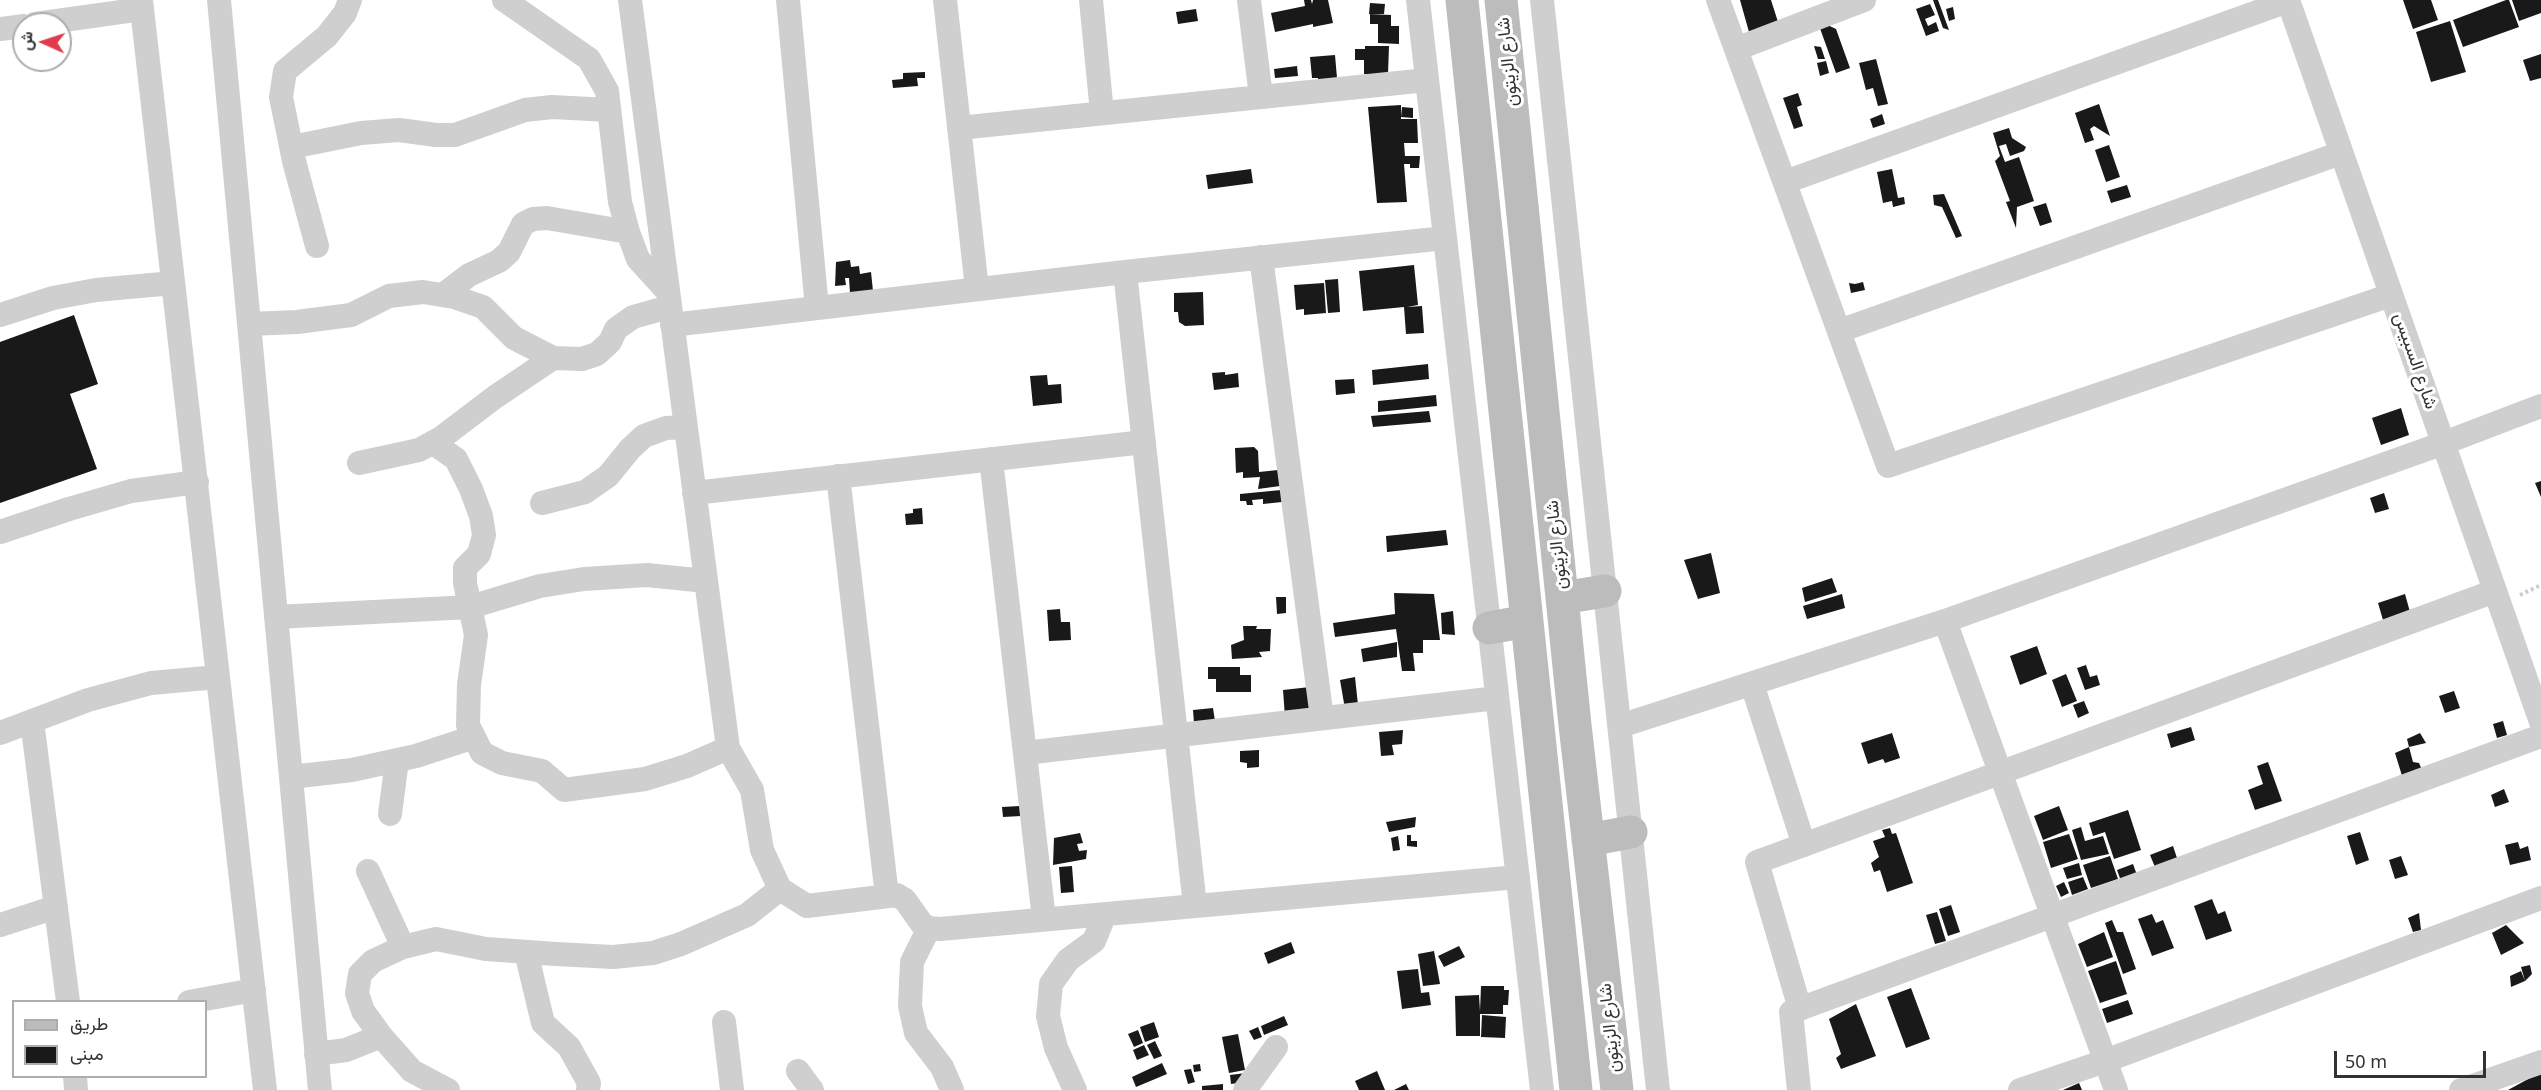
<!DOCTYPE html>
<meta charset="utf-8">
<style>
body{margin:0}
#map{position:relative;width:2541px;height:1090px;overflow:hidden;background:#fff;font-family:"Noto Sans",Vazirmatn,sans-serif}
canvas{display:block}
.legend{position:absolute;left:12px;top:1000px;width:195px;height:78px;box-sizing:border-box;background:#fff;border:2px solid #adadad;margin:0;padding:8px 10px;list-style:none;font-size:18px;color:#323232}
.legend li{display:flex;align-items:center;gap:12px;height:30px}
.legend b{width:30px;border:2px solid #adadad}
.north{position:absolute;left:12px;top:12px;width:60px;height:60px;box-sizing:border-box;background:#fff;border:2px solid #adadad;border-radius:50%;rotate:273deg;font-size:16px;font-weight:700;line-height:24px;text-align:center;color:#323232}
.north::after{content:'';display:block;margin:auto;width:21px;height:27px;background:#e03c4e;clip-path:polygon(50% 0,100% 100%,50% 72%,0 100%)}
.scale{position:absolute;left:2334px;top:1051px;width:152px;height:27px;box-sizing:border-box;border:3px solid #323232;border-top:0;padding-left:8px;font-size:18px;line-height:21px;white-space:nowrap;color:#323232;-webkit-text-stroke:4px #fff;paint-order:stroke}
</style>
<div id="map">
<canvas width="2541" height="1090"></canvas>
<ul class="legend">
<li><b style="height:8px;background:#bcbcbc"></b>طريق</li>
<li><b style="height:16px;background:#191919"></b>مبنى</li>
</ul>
<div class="north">ش</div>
<div class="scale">50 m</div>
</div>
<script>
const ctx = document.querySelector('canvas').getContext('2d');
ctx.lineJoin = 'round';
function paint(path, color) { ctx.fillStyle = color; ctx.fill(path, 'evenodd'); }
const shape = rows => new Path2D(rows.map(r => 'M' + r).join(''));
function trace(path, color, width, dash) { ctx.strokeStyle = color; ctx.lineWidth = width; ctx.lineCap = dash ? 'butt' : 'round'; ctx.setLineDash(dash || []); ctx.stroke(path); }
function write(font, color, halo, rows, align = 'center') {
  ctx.font = font + ' "Noto Sans",Vazirmatn,sans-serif'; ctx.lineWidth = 6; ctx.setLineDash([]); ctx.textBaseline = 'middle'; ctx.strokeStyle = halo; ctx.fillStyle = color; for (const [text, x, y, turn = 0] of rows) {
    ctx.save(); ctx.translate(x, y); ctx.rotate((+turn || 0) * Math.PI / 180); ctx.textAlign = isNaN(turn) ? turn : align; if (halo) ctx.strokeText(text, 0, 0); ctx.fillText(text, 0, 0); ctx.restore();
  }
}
paint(shape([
 [1304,0,1311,0,1312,4,1313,0,1328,0,1333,23,1313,27,1313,24,1275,32,1271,13,1305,6],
 [1740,0,1771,0,1778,22,1749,32],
 [1933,0,1938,0,1949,30,1943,28],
 [2403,0,2431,0,2438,20,2413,29],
 [2506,0,2509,0,2519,27,2463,47,2453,20],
 [2512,0,2541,0,2541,13,2519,21],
 [1370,3,1385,4,1384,14,1369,14],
 [1930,4,1935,15,1925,19,1928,26,1936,22,1939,31,1926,36,1916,9],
 [1953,7,1955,19,1949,21,1946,9],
 [1196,9,1198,21,1178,24,1176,12],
 [1370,14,1391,15,1391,26,1399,26,1399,44,1378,43,1378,24,1370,24],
 [1817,20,1836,29,1850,68,1836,73],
 [2450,21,2466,72,2431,82,2416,32],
 [1365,46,1389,46,1388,74,1364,74,1364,60,1355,60,1355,49,1365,49],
 [1814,46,1821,47,1825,59,1818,59],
 [2541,54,2541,78,2530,81,2523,60],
 [1335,55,1337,78,1319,88,1318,78,1312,78,1310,57],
 [1876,59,1888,104,1878,106,1873,88,1866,90,1859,63],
 [1826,61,1829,73,1820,76,1817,63],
 [1297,66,1298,76,1275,78,1274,69],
 [925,72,925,78,917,78,918,86,893,88,892,80,903,79,903,73],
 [1798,93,1802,105,1797,107,1803,126,1794,129,1783,98],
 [2099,104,2110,136,2094,126,2090,129,2094,140,2085,143,2075,113],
 [1401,105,1401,119,1417,119,1418,143,1404,143,1405,156,1420,156,1419,168,1410,168,1410,164,1404,164,1407,202,1377,203,1368,107],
 [1402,107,1413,108,1413,118,1401,117],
 [1882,114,1885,124,1873,128,1870,119],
 [2009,128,2012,138,2026,147,2024,151,2010,156,2006,144,1999,146,2005,162,2019,157,2034,201,2017,207,2016,228,2006,202,2010,201,1995,161,2000,156,1993,133],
 [2109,145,2120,177,2106,182,2095,150],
 [1251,169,1253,183,1208,189,1206,175],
 [1892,169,1898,198,1904,197,1905,204,1893,207,1892,201,1883,203,1877,172],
 [2127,185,2131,197,2111,203,2107,191],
 [1944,194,1962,236,1956,238,1942,207,1934,205,1933,195],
 [2046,203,2052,222,2040,226,2033,207],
 [850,260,851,267,859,266,860,274,871,272,873,291,850,293,849,278,845,278,846,285,835,286,836,262],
 [1414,265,1418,305,1407,307,1422,306,1424,333,1406,334,1404,307,1363,311,1359,271],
 [1338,279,1340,312,1328,313,1325,280],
 [1863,282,1865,290,1851,293,1849,283,1855,284],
 [1324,283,1326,313,1304,315,1304,309,1296,310,1294,285],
 [1203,292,1204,325,1185,326,1179,322,1178,312,1174,312,1174,293],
 [74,315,98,384,70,394,97,469,0,503,0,342],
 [1428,364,1429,379,1373,385,1372,370],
 [1225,372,1225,375,1238,373,1239,387,1214,390,1212,373],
 [1047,375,1048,385,1061,384,1062,403,1033,406,1030,376],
 [1354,379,1355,393,1336,395,1335,380],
 [1436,395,1437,406,1378,412,1378,401],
 [2401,408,2409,435,2381,445,2372,418],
 [1429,411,1431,422,1373,427,1371,416],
 [1254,447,1258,451,1259,472,1278,470,1280,486,1258,489,1260,477,1243,478,1243,472,1236,473,1235,448],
 [2541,481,2541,497,2535,483],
 [1281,490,1282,502,1263,504,1263,499,1252,500,1253,505,1247,505,1246,501,1240,501,1240,494],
 [2384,493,2389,509,2375,513,2370,498],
 [922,508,923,524,906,525,905,514,913,513,913,509],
 [1446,530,1448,545,1387,552,1386,536],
 [1711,553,1720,593,1698,599,1684,560],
 [1832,578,1837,592,1805,602,1802,588],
 [1394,593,1434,594,1440,640,1423,640,1423,653,1413,653,1415,671,1402,671,1396,629,1335,637,1333,623,1395,614],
 [1842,594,1845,608,1807,619,1803,606],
 [2405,594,2410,612,2383,620,2378,603],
 [1276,597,1286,597,1286,613,1277,614],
 [1060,609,1061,622,1070,622,1071,640,1049,641,1047,610],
 [1453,611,1455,635,1442,634,1441,613],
 [1243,626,1257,626,1256,629,1271,629,1270,651,1259,652,1262,657,1232,659,1231,645,1244,640],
 [1397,642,1397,657,1363,662,1361,649],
 [2037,646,2047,674,2020,685,2010,656],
 [2086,665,2090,677,2097,675,2100,685,2085,690,2077,668],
 [1208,667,1240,667,1240,675,1251,675,1251,692,1216,692,1216,679,1208,679],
 [2066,674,2077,701,2062,707,2052,680],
 [1355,677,1358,705,1345,709,1340,680],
 [1310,687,1313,714,1285,717,1283,690],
 [2454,691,2460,708,2445,713,2439,696],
 [2084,701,2089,713,2078,718,2073,705],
 [1213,708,1215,721,1194,723,1193,710],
 [2503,721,2507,735,2497,738,2493,724],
 [2191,727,2195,740,2171,748,2167,734],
 [1403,730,1402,744,1392,745,1394,755,1381,756,1379,732],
 [1892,733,1900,758,1885,763,1883,759,1868,764,1861,743],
 [2420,733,2426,743,2409,747,2413,762,2419,763,2423,772,2403,779,2395,753,2409,747,2407,739],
 [1259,750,1259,767,1247,768,1247,763,1240,762,1240,751],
 [2268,762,2282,801,2255,810,2248,790,2263,784,2257,766],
 [2504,789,2509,802,2495,807,2491,795],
 [1020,806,1021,816,1003,817,1002,807],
 [2059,806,2068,830,2043,840,2034,816],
 [2128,810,2141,850,2114,859,2105,832,2093,836,2089,823],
 [1416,817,1415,827,1389,832,1386,822],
 [2081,827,2085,841,2103,836,2109,854,2081,860,2072,830],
 [1890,828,1892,834,1896,833,1913,883,1887,892,1880,870,1874,872,1871,863,1879,857,1873,841,1885,837,1882,830],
 [2360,832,2369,860,2356,865,2347,836],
 [1080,833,1083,843,1077,844,1079,851,1087,850,1086,859,1053,865,1054,838],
 [2069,834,2078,859,2051,868,2043,842],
 [1407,835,1411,835,1411,841,1417,841,1417,847,1407,846],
 [1398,836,1400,850,1393,851,1391,838],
 [2518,842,2520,849,2528,846,2531,860,2510,865,2505,845],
 [2173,846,2177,858,2155,867,2150,855],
 [2110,856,2118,879,2091,888,2083,865],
 [2401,856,2408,875,2395,879,2389,860],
 [2079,863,2082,875,2067,879,2063,868],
 [2133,864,2137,875,2121,881,2117,870],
 [1072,866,1074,892,1061,893,1059,867],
 [2083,877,2088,889,2072,895,2068,882],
 [2064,882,2069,893,2061,897,2056,886],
 [2212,899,2218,914,2225,911,2232,931,2206,940,2194,906],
 [1951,905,1960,932,1948,936,1939,909],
 [1937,912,1946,941,1935,944,1926,915],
 [2419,913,2421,930,2413,932,2408,918],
 [2152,914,2156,923,2163,920,2174,948,2152,956,2138,919],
 [2112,920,2117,932,2123,932,2136,969,2123,974,2105,923],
 [2506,925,2524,943,2501,955,2492,933],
 [2104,932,2113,957,2087,967,2078,944],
 [1291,942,1295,953,1268,964,1264,953],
 [1459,946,1465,957,1444,967,1438,956],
 [1434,951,1440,984,1423,986,1418,954],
 [2116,961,2127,994,2100,1003,2088,971],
 [2530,965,2532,974,2525,981,2521,967],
 [1418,969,1421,993,1429,992,1431,1005,1402,1009,1397,971],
 [2521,971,2525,981,2511,987,2510,976],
 [1481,986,1504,986,1504,990,1509,990,1508,1005,1503,1005,1503,1014,1480,1014,1480,1036,1456,1036,1455,996,1479,995,1480,1011],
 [1911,988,1930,1039,1906,1048,1887,997],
 [2128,1000,2133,1014,2107,1023,2102,1009],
 [1856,1004,1876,1056,1841,1069,1836,1058,1841,1054,1829,1019],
 [1482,1015,1506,1017,1505,1038,1481,1037],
 [1284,1016,1288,1025,1264,1035,1261,1026],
 [1154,1022,1159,1037,1145,1042,1140,1027],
 [1258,1027,1262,1037,1254,1040,1249,1031],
 [1138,1030,1143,1043,1134,1047,1128,1034],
 [1238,1034,1245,1070,1229,1073,1222,1037],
 [1155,1041,1162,1056,1154,1059,1147,1045],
 [1144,1045,1149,1055,1137,1060,1133,1050],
 [1162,1063,1167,1074,1136,1087,1132,1077],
 [1200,1064,1201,1071,1194,1072,1193,1065],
 [1191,1069,1195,1082,1188,1084,1184,1070],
 [1377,1071,1385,1090,1359,1090,1355,1081],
 [2541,1072,2541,1090,2508,1090],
 [1246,1073,1247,1082,1231,1084,1230,1075],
 [2079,1083,2082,1090,2063,1090],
 [1223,1084,1223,1090,1202,1090,1202,1086],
 [1406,1084,1409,1090,1394,1090]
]), '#191919');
trace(shape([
 [2520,595,2541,585]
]), '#ccc', 4, [3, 3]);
trace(shape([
 [141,0,265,1090],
 [219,0,320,1090],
 [504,0,589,59,607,91,620,202,628,232,638,259,667,291],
 [630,0,728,748,752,790,762,850,780,889,807,906,897,895,905,900,922,924,929,928,940,929,1518,877],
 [788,0,817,308],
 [945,0,977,289],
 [1091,0,1102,113],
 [1249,0,1261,97],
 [1418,0,1542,1090],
 [1542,0,1658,1090],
 [1718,0,1888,466,2391,295],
 [2288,0,2541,722],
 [35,24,142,9],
 [0,29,24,26],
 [1736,49,1864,0],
 [959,128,1427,80],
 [292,147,361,133,399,130,436,135,455,135,525,110,552,107,609,110],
 [1785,182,2288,1],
 [317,246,294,161,281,97,285,71,327,36,345,13,350,0],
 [1261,257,1322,718],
 [1125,272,1195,906],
 [443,295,469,275,499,261,509,252,523,224,533,219,547,218,628,232],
 [0,315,53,298,96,290,173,283],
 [249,324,297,322,351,315,389,296,423,292,454,297,483,307,514,338,553,358,582,359,597,354,610,342,616,329,633,317,669,307],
 [672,325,1125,272,1445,238],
 [1839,331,2341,153],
 [433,443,456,459,471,489,481,516,484,535,479,554,465,568,465,583,476,635,469,685,468,725,482,753,502,763,542,771,564,790,645,779,687,766,728,748],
 [991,459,1044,919],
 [359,463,419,450,441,438,495,397,553,358],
 [838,476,887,896],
 [694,493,1144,442],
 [542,503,585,492,608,476,630,449,644,436,666,428,685,427],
 [0,532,69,509,131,491,197,482],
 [276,617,470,607,540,586,584,579,647,575,706,581],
 [1945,621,2116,1090],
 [1752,684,1804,845],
 [32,721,68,1002],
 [1620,726,1945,621,2444,443,2541,406],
 [0,733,88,700,151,683,218,677],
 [1025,753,1497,698],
 [291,777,352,770,416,756,474,737],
 [390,814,397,760],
 [368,871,403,947],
 [0,925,56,907],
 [929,928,912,962,910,1006,916,1033,942,1067,952,1090],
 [526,952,543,1023,569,1047,589,1083,588,1090],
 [189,1002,254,990],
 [1800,1009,1757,862,2495,591],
 [724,1022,732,1090],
 [316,1054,346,1050,381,1036],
 [798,1071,812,1090],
 [75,1076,76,1090],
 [448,1090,412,1071,381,1036,363,1011,357,993,360,974,373,961,403,947,436,939,486,949,556,954,613,957,653,953,681,944,747,915,780,889],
 [1075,1090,1056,1048,1048,1016,1051,984,1068,960,1094,941,1105,914],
 [1245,1090,1276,1047],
 [1799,1090,1791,1012,2541,736],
 [2020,1090,2105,1061,2541,898],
 [2461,1090,2541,1062]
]), '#cfcfcf', 24);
trace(shape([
 [1462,0,1576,1090],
 [1501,0,1575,725,1617,1090],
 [1562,598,1605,591],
 [1489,628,1527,621],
 [1588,840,1631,832]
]), '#bcbcbc', 33);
write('18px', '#323232', '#fff', [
 ["شارع الزيتون",1508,62,-96],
 ["شارع السبيس",2415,361,71],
 ["شارع الزيتون",1557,545,-96],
 ["شارع الزيتون",1610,1028,-96]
]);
</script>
